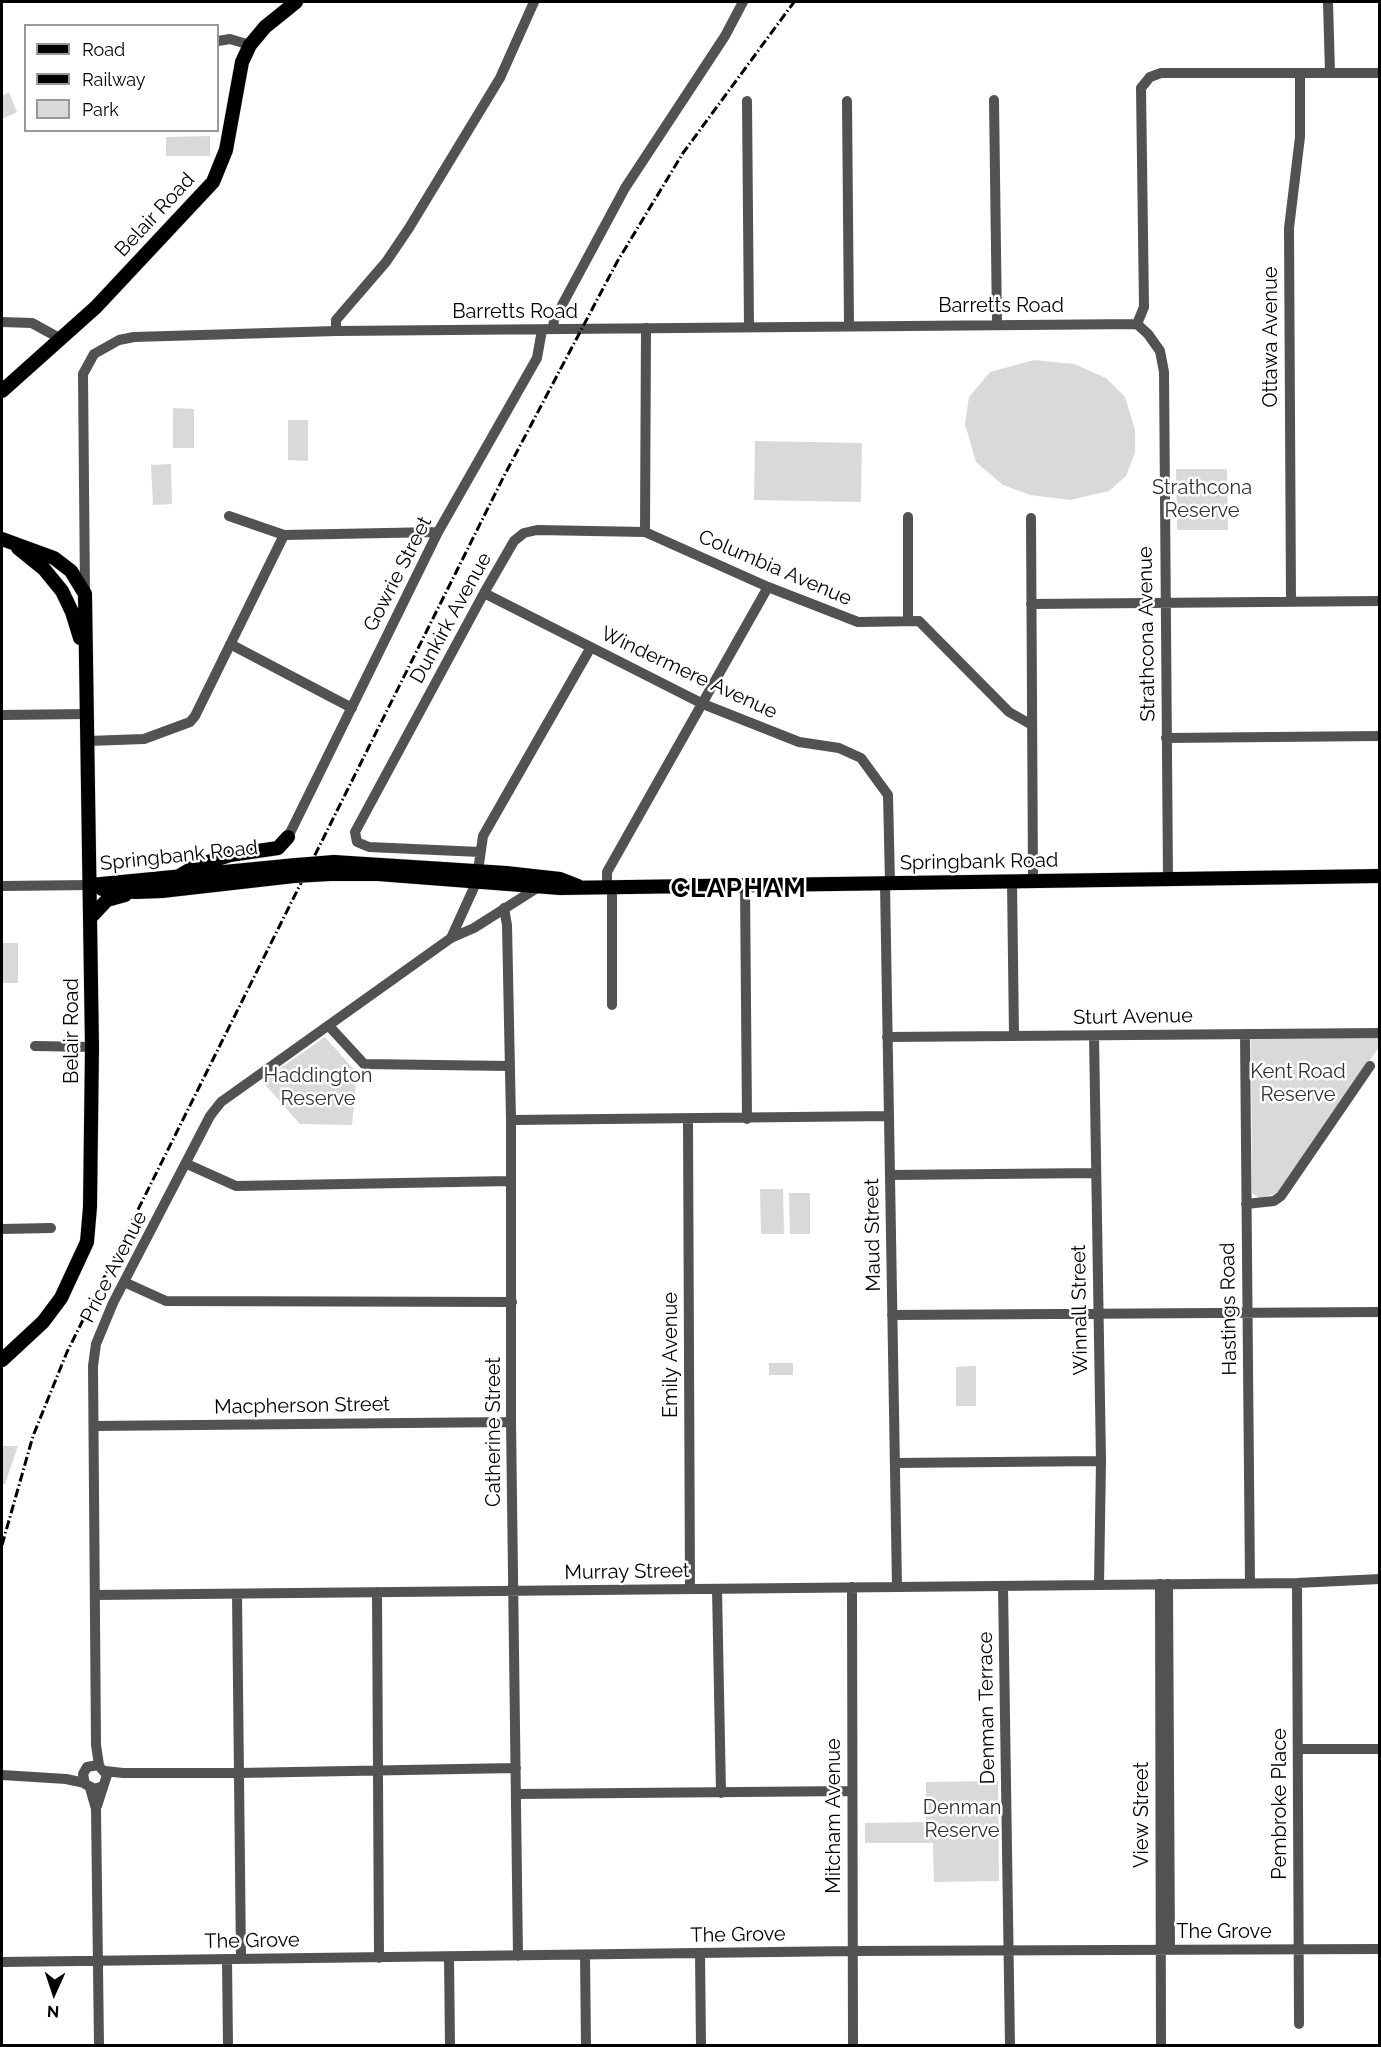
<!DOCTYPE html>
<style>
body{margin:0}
#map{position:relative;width:1381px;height:2047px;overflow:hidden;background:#fff;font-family:Raleway,sans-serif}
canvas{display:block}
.frame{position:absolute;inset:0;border:3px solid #000;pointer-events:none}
.legend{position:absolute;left:24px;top:24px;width:195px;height:108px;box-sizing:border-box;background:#fff;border:2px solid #999;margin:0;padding:8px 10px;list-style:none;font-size:18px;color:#000}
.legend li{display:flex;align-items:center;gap:12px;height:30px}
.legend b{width:30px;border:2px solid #999}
.north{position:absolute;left:24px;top:1963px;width:60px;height:60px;-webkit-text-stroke:4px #fff;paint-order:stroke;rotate:183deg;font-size:16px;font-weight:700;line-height:24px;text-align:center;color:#000}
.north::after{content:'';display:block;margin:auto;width:21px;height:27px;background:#000;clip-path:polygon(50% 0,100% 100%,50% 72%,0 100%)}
</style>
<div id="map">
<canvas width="1381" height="2047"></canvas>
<div class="frame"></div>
<ul class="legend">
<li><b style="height:8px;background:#000"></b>Road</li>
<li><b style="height:8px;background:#000"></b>Railway</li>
<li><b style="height:16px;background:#d9d9d9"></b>Park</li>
</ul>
<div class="north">N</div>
</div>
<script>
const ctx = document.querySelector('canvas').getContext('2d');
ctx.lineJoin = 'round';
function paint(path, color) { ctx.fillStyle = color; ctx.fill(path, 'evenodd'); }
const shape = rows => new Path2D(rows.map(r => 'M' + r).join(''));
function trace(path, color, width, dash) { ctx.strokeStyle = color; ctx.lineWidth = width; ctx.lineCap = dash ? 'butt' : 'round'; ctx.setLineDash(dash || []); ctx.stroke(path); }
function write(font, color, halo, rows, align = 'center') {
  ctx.font = font + ' Raleway,sans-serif'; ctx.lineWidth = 5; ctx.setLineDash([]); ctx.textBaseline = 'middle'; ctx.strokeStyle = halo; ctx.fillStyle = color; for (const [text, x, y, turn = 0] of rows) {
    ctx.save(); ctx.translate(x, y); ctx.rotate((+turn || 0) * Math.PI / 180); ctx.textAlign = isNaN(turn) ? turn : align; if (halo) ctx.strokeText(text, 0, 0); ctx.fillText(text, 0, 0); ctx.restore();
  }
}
paint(shape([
 [9,92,17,112,2,119,2,96],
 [210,136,210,156,166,156,166,137],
 [1034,360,1074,364,1106,378,1125,397,1135,430,1135,453,1126,476,1109,491,1070,500,1030,495,1003,485,976,462,965,424,969,397,990,372],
 [173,408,194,409,194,448,173,448],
 [288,420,308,420,308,461,288,460],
 [755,441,862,443,861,502,754,500],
 [171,464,172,504,153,505,151,465],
 [1176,469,1227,469,1228,530,1177,530],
 [2,943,18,943,18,983,2,983],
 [1251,1036,1379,1036,1379,1047,1279,1192,1260,1199,1252,1193],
 [325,1037,357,1073,352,1125,300,1124,262,1081],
 [760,1189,783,1189,784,1234,761,1234],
 [789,1193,810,1193,810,1234,790,1234],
 [769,1363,793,1363,793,1375,769,1375],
 [976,1366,976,1406,956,1406,956,1367],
 [2,1446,18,1446,5,1484,2,1484],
 [998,1781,999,1881,934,1882,933,1843,865,1843,865,1823,926,1822,926,1782]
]), '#d9d9d9');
const major = shape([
 [2,391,96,307,213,182,226,150,242,62,250,45,265,27,296,2],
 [2,539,54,558,71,571,85,594,92,1047,90,1207,87,1242,61,1298,43,1322,2,1360],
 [18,548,44,569,62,591,72,612,80,638],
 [334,862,506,873,560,879,578,886],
 [330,874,378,874,560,888,1380,876],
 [179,876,196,866,230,855,278,848,288,837],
 [91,885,296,865],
 [102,889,136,892,162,891,294,876],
 [91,917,107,900,125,895]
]);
trace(major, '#dbdbdb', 15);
trace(shape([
 [1328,2,1330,73],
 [218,41,230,39,250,45],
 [994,100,997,323],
 [747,101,749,327],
 [847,101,849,325],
 [2,322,32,323,61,339],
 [553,329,554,320,625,188,725,36,743,2],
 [336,331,336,320,386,262,409,228,500,78,534,2],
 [229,516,284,535],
 [908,517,908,621],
 [1031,518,1033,881],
 [645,532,646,328],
 [484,593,703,704,799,742,839,748,861,758,888,795,890,883],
 [85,594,83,374,94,354,119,340,134,337,336,331,1137,324],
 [1291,602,1289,228,1300,137,1300,73],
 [1031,604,1380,601],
 [230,644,352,708],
 [2,715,87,714],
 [1166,738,1380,736],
 [88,741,144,739,190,722,195,716,284,535,438,532],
 [288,837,438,532,537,358,542,330],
 [480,852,369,847,357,842,355,832,484,593,514,541,524,533,537,530,645,532,768,587,858,622,919,621,1009,712,1032,725],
 [478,871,483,836,591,647],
 [1168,880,1164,372,1160,351,1148,334,1137,324,1144,307,1141,88,1150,77,1161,73,1380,73],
 [1012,882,1014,1036],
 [885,883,897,1587],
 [745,885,747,1119],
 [2,886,91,885],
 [607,886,607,872,768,587],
 [504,908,507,925,511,1120,511,1422,518,1956],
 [451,938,476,883],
 [612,1005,612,886],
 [329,1026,364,1064,509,1066],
 [1245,1034,1250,1583],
 [1094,1036,1101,1461,1099,1584],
 [887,1037,1380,1033],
 [35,1046,92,1047],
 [511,1120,889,1116],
 [688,1120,690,1589],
 [187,1164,236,1186,510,1181],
 [890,1175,1096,1173],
 [1246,1204,1274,1201,1281,1196,1370,1066],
 [2,1229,51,1228],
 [124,1282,166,1301,512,1302],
 [892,1315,1380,1312],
 [94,1426,511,1422],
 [895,1463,1101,1461],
 [1297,1583,1299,2024],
 [1160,1584,1161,2046],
 [1168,1584,1170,1950],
 [1003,1586,1010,2046],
 [852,1587,853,2046],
 [717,1589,721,1793],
 [377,1592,379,1958],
 [237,1594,241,1959],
 [95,1595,1297,1583,1380,1579],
 [1298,1749,1380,1749],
 [99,1765,96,1745,93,1366,96,1344,113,1303,210,1116,221,1102,451,938,474,928,537,888],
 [105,1771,123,1773,239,1773,516,1768],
 [2,1775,66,1779,85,1783],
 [90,1788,96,1809,99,2046],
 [517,1794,852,1791],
 [97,1806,107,1775,98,1765,87,1767,83,1774,85,1784,95,1789,103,1786],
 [700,1953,701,2046],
 [585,1955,586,2046],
 [449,1957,450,2046],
 [227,1959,228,2046],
 [2,1962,852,1951,1380,1949]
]), '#525252', 10);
trace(major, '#000', 14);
trace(shape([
 [2,1545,33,1436,67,1352,503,478,617,262,683,153,794,2]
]), '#000', 3, [9, 3, 1.5, 3]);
const majorBridge = shape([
 [296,865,334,862],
 [294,876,330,874]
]);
trace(majorBridge, '#dbdbdb', 15, []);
trace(majorBridge, '#000', 14);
write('20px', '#000', '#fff', [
 ["Belair Road",155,215,-47],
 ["Barretts Road",1001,306],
 ["Barretts Road",515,312],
 ["Ottawa Avenue",1271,337,-90],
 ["Columbia Avenue",775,568,23],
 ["Gowrie Street",398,574,-63],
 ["Dunkirk Avenue",451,618,-61],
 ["Strathcona Avenue",1147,634,-91],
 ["Windermere Avenue",689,673,25],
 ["Springbank Road",179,856,-6],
 ["Springbank Road",979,862,-1],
 ["Sturt Avenue",1133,1017,-1],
 ["Belair Road",72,1031,-90],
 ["Maud Street",873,1235,-91],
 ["Price Avenue",114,1267,-63],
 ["Hastings Road",1229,1309,-91],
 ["Winnall Street",1080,1310,-91],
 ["Emily Avenue",671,1355,-90],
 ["Macpherson Street",302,1406,-1],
 ["Catherine Street",494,1432,-90],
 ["Murray Street",627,1572,-1],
 ["Denman Terrace",987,1708,-91],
 ["Pembroke Place",1280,1804,-90],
 ["View Street",1142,1815,-90],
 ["Mitcham Avenue",834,1816,-90],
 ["The Grove",1224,1932],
 ["The Grove",738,1935,-1],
 ["The Grove",252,1941,-1]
]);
write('20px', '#303030', '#fff', [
 ["Strathcona",1202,488],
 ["Reserve",1202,511],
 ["Kent Road",1298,1072],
 ["Reserve",1298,1095],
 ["Haddington",318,1076],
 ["Reserve",318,1099],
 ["Denman",962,1808],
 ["Reserve",962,1831]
]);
ctx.letterSpacing = '1.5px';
write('bold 26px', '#000', '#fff', [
 ["CLAPHAM",739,889]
]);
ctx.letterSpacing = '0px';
</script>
